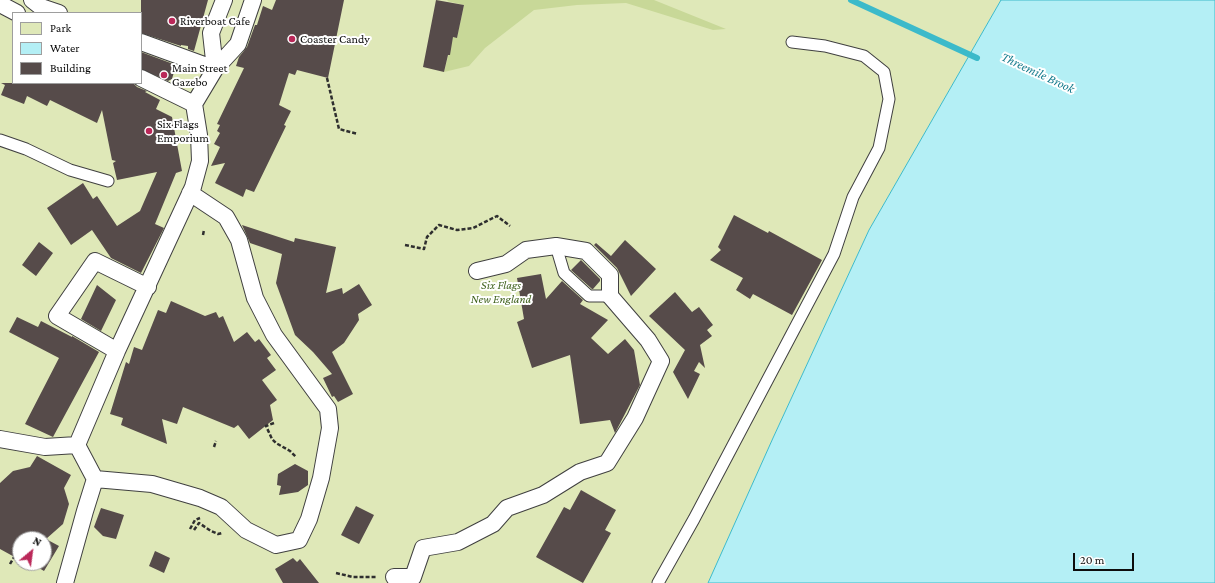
<!DOCTYPE html>
<style>
body{margin:0}
#map{position:relative;width:1215px;height:583px;overflow:hidden;background:#fff6ee;font-family:"Crimson Pro",serif}
canvas{display:block}
.legend{position:absolute;left:12px;top:12px;width:130px;height:72px;box-sizing:border-box;background:#fff;border:1px solid #9e9e9e;margin:0;padding:5px 7px;list-style:none;font-size:12px;color:#0d0d0d}
.legend li{display:flex;align-items:center;gap:8px;height:20px}
.legend b{width:20px;border:1px solid #9e9e9e}
.north{position:absolute;left:12px;top:531px;width:40px;height:40px;box-sizing:border-box;background:#fff;border:1px solid #9e9e9e;border-radius:50%;rotate:29deg;font-size:11px;font-weight:700;line-height:16px;text-align:center;color:#0d0d0d}
.north::after{content:'';display:block;margin:auto;width:14px;height:18px;background:#ba2859;clip-path:polygon(50% 0,100% 100%,50% 72%,0 100%)}
.scale{position:absolute;left:1073px;top:553px;width:61px;height:18px;box-sizing:border-box;border:2px solid #0d0d0d;border-top:0;padding-left:5px;font-size:12px;line-height:14px;white-space:nowrap;color:#0d0d0d;-webkit-text-stroke:3px #fff;paint-order:stroke}
</style>
<div id="map">
<canvas width="1215" height="583"></canvas>
<ul class="legend">
<li><b style="height:11px;background:#dfe8b8"></b>Park</li>
<li><b style="height:11px;background:#b4eff5"></b>Water</li>
<li><b style="height:11px;background:#564b4a"></b>Building</li>
</ul>
<div class="north">N</div>
<div class="scale">20 m</div>
</div>
<script>
const ctx = document.querySelector('canvas').getContext('2d');
ctx.lineJoin = 'round';
function paint(path, color) { ctx.fillStyle = color; ctx.fill(path, 'evenodd'); }
const shape = rows => new Path2D(rows.map(r => 'M' + r).join(''));
function trace(path, color, width, dash) { ctx.strokeStyle = color; ctx.lineWidth = width; ctx.lineCap = dash ? 'butt' : 'round'; ctx.setLineDash(dash || []); ctx.stroke(path); }
function write(font, color, halo, rows, align = 'center') {
  ctx.font = font + ' "Crimson Pro",serif'; ctx.lineWidth = 4; ctx.setLineDash([]); ctx.textBaseline = 'middle'; ctx.strokeStyle = halo; ctx.fillStyle = color; for (const [text, x, y, turn = 0] of rows) {
    ctx.save(); ctx.translate(x, y); ctx.rotate((+turn || 0) * Math.PI / 180); ctx.textAlign = isNaN(turn) ? turn : align; if (halo) ctx.strokeText(text, 0, 0); ctx.fillText(text, 0, 0); ctx.restore();
  }
}
paint(shape([
 [0,0,1001,0,869,230,773,438,708,583,0,583],
 [13,13,141,13,141,83,13,83],
 [20,539,44,539,44,563,20,563]
]), '#dfe8b8');
paint(shape([
 [448,0,654,0,726,29,713,30,626,3,577,5,534,10,485,48,469,66,444,72,453,37,457,37,464,5,447,1]
]), '#c8d898');
const water = shape([
 [1001,0,1215,0,1215,583,708,583,773,438,869,230,1001,0]
]);
paint(water, '#b4eff5');
trace(water, '#3cbaca', 1);
trace(shape([
 [851,0,977,58]
]), '#3cbaca', 6);
paint(shape([
 [141,0,208,0,194,51,188,49,188,46,181,45,181,46,141,33],
 [276,0,344,0,328,78,297,70,295,75,289,73,279,105,291,111,284,125,286,126,254,192,246,189,243,197,215,183,225,163,211,166,220,147,214,144,220,133,217,131,220,125,217,124,244,68,236,66,239,57,247,47,255,25,257,25,263,6,272,10],
 [436,0,464,5,457,38,453,37,450,55,448,55,444,72,423,67],
 [141,52,176,65,172,79,168,81,141,69],
 [1,83,133,83,137,87,147,91,145,92,160,100,156,109,172,117,182,171,176,173,155,224,164,228,141,273,111,258,92,230,71,245,47,208,83,183,93,199,97,196,117,226,140,211,157,172,117,180,113,163,116,161,112,160,102,110,97,123,50,100,47,106,27,96,24,104,1,95,5,85],
 [734,215,768,233,769,231,822,260,792,315,753,294,750,299,736,290,743,278,710,260,721,250,718,247],
 [242,225,294,242,295,238,336,247,326,293,342,288,343,294,359,284,372,305,358,314,359,320,344,343,332,352,353,394,338,402,334,396,332,397,323,378,332,374,313,352,295,335,276,283,282,254,250,243],
 [625,240,656,269,631,296,617,268,594,245,596,243,611,256],
 [39,242,53,253,36,276,22,265],
 [581,260,600,279,600,281,593,289,592,289,571,270],
 [541,274,546,299,562,281,583,300,580,304,608,320,591,338,608,354,625,339,634,350,640,385,615,433,610,420,580,424,570,355,532,368,517,322,524,319,517,278],
 [97,285,116,300,101,331,81,319],
 [675,292,692,312,699,307,713,325,707,330,712,336,700,345,705,368,699,362,694,371,700,374,688,399,673,372,685,350,649,316],
 [171,301,205,316,216,312,219,318,223,316,234,342,247,332,255,342,259,339,271,355,267,358,276,370,262,380,277,400,270,405,273,420,249,439,238,425,234,428,183,407,177,424,162,419,167,444,121,425,123,418,110,414,126,362,129,364,134,347,142,350,158,310,166,313],
 [17,317,38,327,41,321,72,337,72,336,99,352,53,437,25,424,59,358,9,332],
 [37,456,71,475,64,488,69,504,63,524,46,539,59,546,44,571,34,565,33,567,26,563,44,563,44,539,20,539,20,560,0,549,0,483,13,471,30,467],
 [295,464,308,471,308,485,298,492,279,495,281,486,277,485,278,474],
 [581,490,616,510,605,530,611,533,583,583,536,557,564,507,570,510],
 [356,506,374,515,359,544,341,535],
 [101,508,124,515,116,539,103,536,94,527],
 [155,551,170,558,164,573,149,566],
 [293,558,297,562,300,559,319,583,283,583,275,569]
]), '#564b4a');
const service = shape([
 [0,140,26,149,70,170,108,181],
 [556,246,564,273,589,296,610,296],
 [658,583,694,519,834,254,853,197,879,148,889,99,884,72,864,56,825,46,792,42]
]);
const pedestrian = shape([
 [32,0,41,7,59,13],
 [0,4,17,13],
 [141,42,215,69,238,44,253,0],
 [194,104,215,69,211,33,224,0],
 [117,351,57,316,95,261,148,287],
 [0,439,45,447,77,445],
 [95,479,152,484,200,498,221,507,246,530,276,545,299,540,309,519,321,478,330,428,328,409,274,335,255,298,239,240,226,217,190,193],
 [394,577,413,577,423,548,458,542,493,524,507,508,543,495,580,472,607,463,635,418,661,361,648,340,610,296,610,275,586,251,556,246,526,250,506,264,477,271],
 [65,583,85,511,95,479,77,445,117,351,193,187,200,161,199,135,194,104,141,78]
]);
trace(service, '#404040', 13);
trace(pedestrian, '#404040', 18);
trace(shape([
 [327,78,339,129,358,134],
 [203,235,204,230],
 [405,245,424,249,427,237,439,225,457,230,473,228,497,216,510,226],
 [274,423,266,426,272,439,276,443,290,451,296,457],
 [214,447,216,441],
 [190,529,195,520,200,518],
 [194,530,199,523,211,531,218,534,222,533],
 [10,564,14,557],
 [336,573,353,577,377,577]
]), '#2f2f2f', 2.5, [4, 2]);
trace(service, '#fff', 11);
trace(pedestrian, '#fff', 16);
for (const [x, y, r, color] of [
 [172,21,4,"#ba2859"],
 [292,39,4,"#ba2859"],
 [164,75,4,"#ba2859"],
 [149,131,4,"#ba2859"]
]) { const dot = new Path2D(); dot.arc(x, y, r, 0, 2 * Math.PI); ctx.fillStyle = color; ctx.fill(dot); trace(dot, '#fff', 1.5); }
write('12px', '#0d0d0d', '#fff', [
 ["Riverboat Cafe",180,21],
 ["Coaster Candy",300,39],
 ["Main Street",172,68],
 ["Gazebo",172,82],
 ["Six Flags",157,124],
 ["Emporium",157,138]
], 'left');
write('italic 12px', '#41631f', '#fff', [
 ["Six Flags",501,285],
 ["New England",501,299]
]);
write('italic 13px', '#187d8e', '#fff', [
 ["Threemile Brook",1038,73,25]
]);
</script>
